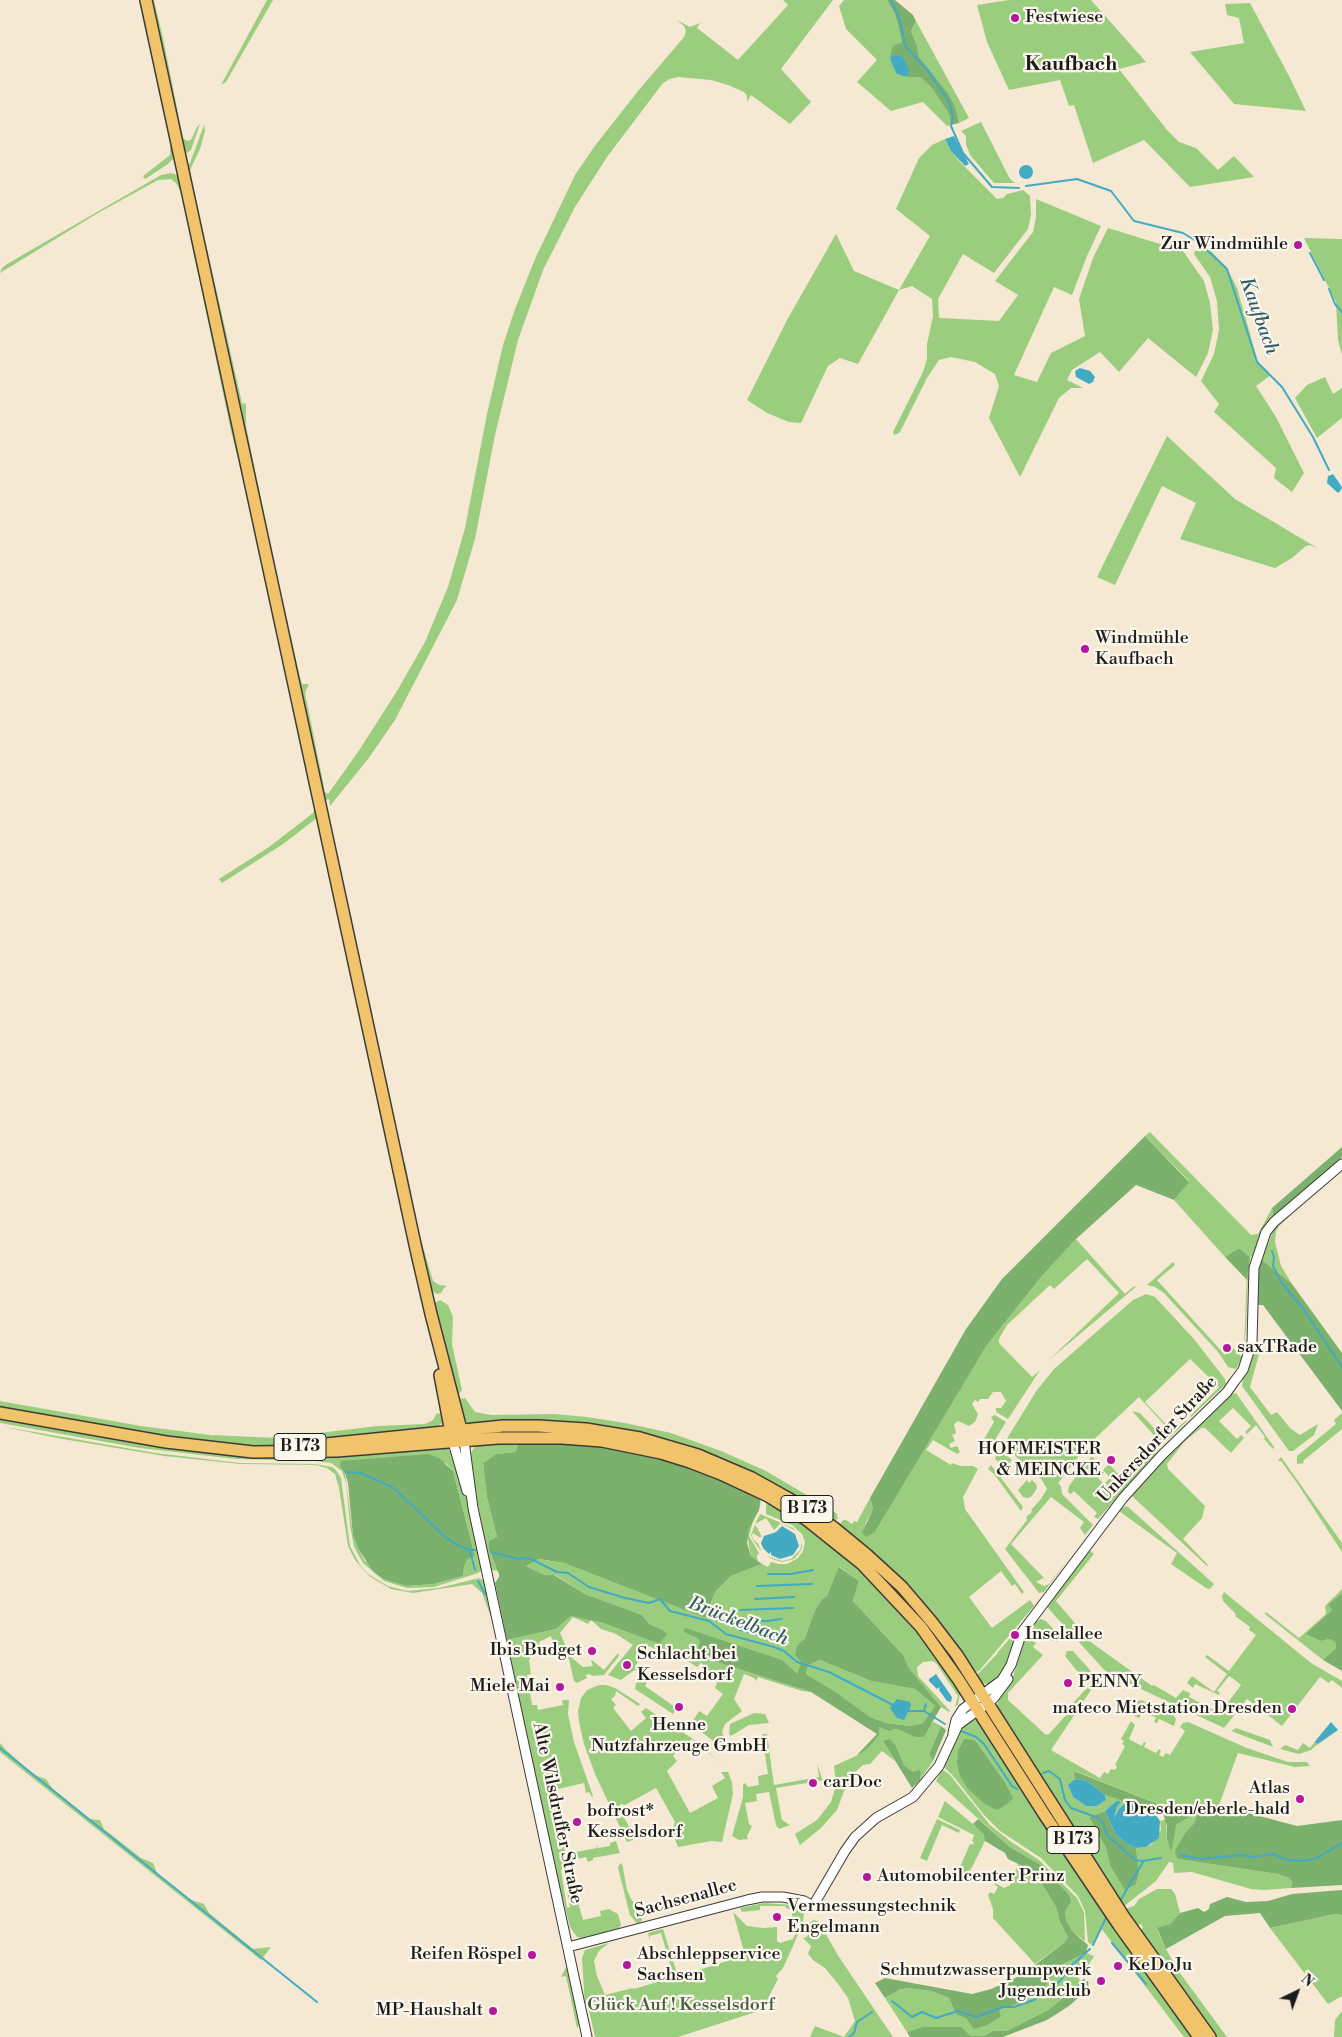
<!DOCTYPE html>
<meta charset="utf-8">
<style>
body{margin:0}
#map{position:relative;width:1342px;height:2037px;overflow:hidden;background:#f6e9d4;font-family:"Libre Bodoni",serif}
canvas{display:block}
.north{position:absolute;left:1272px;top:1967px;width:50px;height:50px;-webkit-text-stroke:4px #fbf7ec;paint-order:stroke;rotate:42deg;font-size:14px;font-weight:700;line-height:20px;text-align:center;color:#1c1c1c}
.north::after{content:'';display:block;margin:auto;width:18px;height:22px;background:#1c1c1c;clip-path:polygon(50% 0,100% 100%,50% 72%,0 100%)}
</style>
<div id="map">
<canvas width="1342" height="2037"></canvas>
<div class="north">N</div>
</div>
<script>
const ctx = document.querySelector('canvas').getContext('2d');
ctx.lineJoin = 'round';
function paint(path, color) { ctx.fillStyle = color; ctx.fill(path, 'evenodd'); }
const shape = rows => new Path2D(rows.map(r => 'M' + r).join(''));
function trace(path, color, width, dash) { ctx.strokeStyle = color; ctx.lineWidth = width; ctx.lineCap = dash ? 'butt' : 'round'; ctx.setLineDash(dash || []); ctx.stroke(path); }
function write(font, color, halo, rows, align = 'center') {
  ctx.font = font + ' "Libre Bodoni",serif'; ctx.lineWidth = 4.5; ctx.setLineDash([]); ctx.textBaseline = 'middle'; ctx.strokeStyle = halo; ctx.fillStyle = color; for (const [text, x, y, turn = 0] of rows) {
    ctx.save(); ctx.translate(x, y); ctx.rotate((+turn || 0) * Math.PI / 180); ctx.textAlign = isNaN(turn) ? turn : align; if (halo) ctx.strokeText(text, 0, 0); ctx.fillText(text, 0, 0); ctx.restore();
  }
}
paint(shape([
 [139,0,143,0,176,156,168,164,145,179,143,176,170,155,170,143],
 [150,0,154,0,163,38,183,138,187,141,191,140,197,127,200,124,191,150,187,153,183,150],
 [267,0,273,0,226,82,221,85],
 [783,0,833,0,781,69,811,102,790,124,751,95,747,102,747,96,744,92,728,85,711,80,678,77,670,79,663,83,607,157,575,207,543,270,518,340,495,435,475,539,457,600,395,720,368,759,330,806,329,799,324,801,187,171,204,125,205,131,200,149,190,170,191,178,242,403,245,404,246,403,246,426,275,567,300,677,302,684,309,684,305,693,325,792,328,794,358,752,397,691,425,642,448,587,465,528,487,414,503,345,515,309,535,259,575,175,594,147,638,91,684,37,686,31,684,26,677,20,690,27,700,23,697,28,738,60,788,5],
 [844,0,887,0,895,14,902,42,897,74,906,77,920,77,931,87,949,114,951,125,947,126,923,102,891,111,857,82,877,60,846,29,839,6],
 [1009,0,1091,0,1146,62,1119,69,1167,130,1179,142,1196,148,1218,170,1234,156,1254,177,1190,187,1144,140,1093,163,1074,105,1069,106,1060,80,1009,90,987,42,977,5],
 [1250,3,1289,76,1306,111,1234,104,1190,52,1244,43,1239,18,1227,15,1225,4],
 [916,21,969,118,959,123,956,109,919,57,917,45,911,31],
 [981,122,1010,179,1015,183,994,183,970,155,966,144,966,136,961,131],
 [945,139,951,151,962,164,997,199,1003,198,1007,194,1023,190,1030,196,1031,215,1028,229,994,273,963,254,938,299,939,318,999,321,1018,295,995,281,1033,232,1036,217,1036,199,1101,226,1087,256,1072,295,1054,287,1014,375,1037,382,1051,353,1085,336,1079,299,1093,258,1108,228,1183,251,1204,281,1210,303,1213,330,1208,353,1196,377,1148,338,1119,372,1100,352,1072,370,1067,380,1083,388,1071,388,1059,398,1020,477,989,418,999,386,995,374,975,362,951,357,939,360,927,378,902,428,899,433,894,435,893,432,923,372,927,359,927,344,933,316,932,299,912,286,899,290,858,364,840,358,828,366,801,423,789,422,767,413,747,400,787,320,836,234,854,271,899,290,930,236,896,209,919,158,932,145],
 [171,173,180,176,183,186,278,620,275,620,264,572,256,531,231,431,181,192,176,183,171,179,158,180,98,213,0,273,2,268,7,264,161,175],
 [1304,238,1342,239,1342,355,1338,340,1336,302],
 [1210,250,1227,268,1237,288,1258,362,1271,375,1256,386,1276,417,1304,473,1292,492,1274,478,1276,468,1214,412,1219,404,1201,381,1214,354,1219,330,1217,301,1210,277,1194,254,1195,251],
 [1325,377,1333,394,1342,388,1342,418,1317,438,1295,398,1307,385],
 [1167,436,1235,499,1319,549,1310,545,1306,546,1292,558,1275,568,1180,539,1196,503,1162,486,1115,585,1097,577],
 [315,808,317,818,283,844,222,883,219,879,269,847,313,813],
 [1150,1132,1251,1235,1258,1234,1272,1208,1273,1214,1277,1216,1255,1258,1251,1256,1248,1272,1246,1329,1244,1347,1247,1271,1250,1257,1239,1248,1225,1257,1174,1200,1189,1181,1145,1136],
 [405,1162,419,1233,433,1281,439,1285,447,1286,444,1288,441,1293,437,1294,430,1290,402,1166],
 [1336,1174,1280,1225,1276,1231,1275,1242,1281,1266,1292,1284,1261,1259,1274,1229],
 [1076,1239,1125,1294,1133,1287,1137,1286,1049,1360,1119,1293,1087,1259,1054,1289,1050,1285,1007,1325,999,1339,999,1343,1032,1377,1040,1370,1008,1419,996,1412,996,1408,1001,1408,1006,1401,1001,1392,993,1392,988,1399,980,1399,978,1402,975,1400,972,1404,978,1414,975,1422,969,1426,958,1421,954,1424,956,1433,952,1435,955,1441,949,1444,951,1448,957,1446,960,1452,957,1454,933,1440,926,1450,951,1465,952,1463,961,1466,973,1466,978,1469,963,1497,965,1509,1024,1592,1022,1594,1015,1584,1012,1586,1001,1571,969,1597,992,1628,1030,1600,1034,1606,979,1671,973,1673,960,1654,840,1528,840,1524,843,1520,846,1520,852,1524,854,1521,857,1522,870,1498,873,1509,865,1524,875,1532,987,1345,1042,1276],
 [1173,1262,1175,1265,1157,1280,1225,1355,1233,1348,1242,1357,1236,1369,1228,1367,1218,1352,1164,1293,1155,1287,1147,1285],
 [1146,1294,1155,1297,1194,1339,1225,1379,1226,1384,1191,1417,1190,1416,1219,1387,1190,1359,1145,1402,1173,1432,1186,1420,1187,1421,1159,1448,1161,1443,1132,1411,1140,1413,1164,1439,1171,1432,1139,1397,1086,1447,1087,1453,1083,1451,1058,1483,1061,1486,1062,1494,1093,1525,1085,1535,1080,1528,1084,1522,1051,1497,1011,1544,1046,1580,1043,1578,1036,1582,1044,1586,1049,1584,1071,1555,1044,1592,1039,1593,1005,1549,1027,1520,1026,1517,1032,1512,1031,1510,1041,1499,1047,1489,1042,1480,1003,1445,1037,1390,1054,1369,1133,1300],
 [440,1300,448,1305,453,1317,452,1344,462,1390,459,1394,461,1399,465,1398,475,1412,491,1415,554,1414,587,1417,625,1423,671,1433,721,1451,766,1471,832,1510,837,1514,838,1519,832,1521,663,1441,468,1423,463,1419,433,1304],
 [1259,1346,1259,1354,1250,1387,1271,1415,1277,1412,1291,1429,1300,1435,1318,1424,1314,1435,1293,1451,1289,1451,1242,1386,1243,1379,1249,1367,1254,1350],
 [1236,1393,1274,1447,1273,1449,1264,1439,1265,1437,1256,1425,1247,1434,1245,1432,1251,1426,1233,1408,1219,1421,1237,1439,1241,1435,1244,1438,1231,1453,1205,1428,1201,1428,1184,1442,1167,1464,1168,1469,1205,1506,1202,1518,1183,1539,1208,1565,1207,1566,1132,1496,1172,1450,1229,1395],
 [0,1401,141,1426,210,1435,278,1438,377,1426,425,1424,433,1420,437,1413,444,1415,442,1423,435,1428,286,1446,247,1445,169,1439,0,1409],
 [1342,1413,1342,1429,1303,1461,1304,1463,1297,1464,1297,1456,1336,1424,1334,1420],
 [995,1415,1006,1422,993,1443,980,1446,994,1422,991,1417],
 [0,1418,177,1448,445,1448,450,1450,454,1458,467,1500,483,1566,481,1571,478,1573,434,1587,407,1588,384,1581,363,1563,354,1547,350,1525,346,1483,342,1471,331,1463,316,1461,236,1459,140,1448,0,1423],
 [446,1463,453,1471,475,1556,467,1560,464,1567,463,1576,434,1584,407,1586,365,1561,359,1550,353,1536,345,1473],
 [0,1426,155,1453,240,1463,315,1464,332,1467,336,1470,341,1478,350,1546,360,1565,368,1574,388,1586,407,1591,439,1588,479,1578,486,1582,493,1617,492,1620,482,1593,472,1584,413,1593,391,1589,369,1576,355,1560,348,1546,339,1488,335,1474,327,1468,316,1465,240,1464,164,1456,57,1438],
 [521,1441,602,1445,682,1463,761,1497,760,1507,753,1521,749,1536,759,1553,757,1556,758,1562,751,1556,747,1535,752,1521,759,1510,516,1452,496,1454,483,1463,487,1497,497,1537,489,1549,498,1571,492,1570,489,1567,475,1487,471,1453,475,1446,484,1443],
 [1151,1448,1156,1453,1098,1519,1094,1517,1097,1513,1077,1494,1074,1491,1071,1494,1068,1492,1069,1486,1091,1457,1095,1458,1092,1462,1104,1473,1098,1478,1104,1484,1110,1478,1103,1470,1109,1464,1122,1478,1131,1469,1129,1467],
 [1003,1452,1012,1460,1003,1469,995,1458,999,1452],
 [1281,1457,1342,1543,1342,1552,1297,1483,1281,1461,1278,1461],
 [991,1465,1023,1507,1021,1511,994,1474,988,1469],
 [1027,1480,1029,1483,1032,1480,1036,1484,1037,1488,1032,1496,1028,1498,1023,1497,1018,1490],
 [769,1503,798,1518,849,1557,919,1630,957,1684,955,1685,960,1694,958,1704,955,1707,958,1696,936,1663,932,1661,923,1662,917,1667,918,1676,950,1711,949,1712,941,1707,909,1668,903,1655,853,1601,859,1581,840,1567,827,1596,822,1599,815,1610,805,1638,797,1647,801,1662,797,1674,754,1651,685,1629,685,1632,697,1638,700,1642,701,1657,811,1692,802,1691,758,1677,756,1681,754,1678,744,1674,734,1699,742,1711,725,1724,722,1732,725,1740,717,1744,691,1724,699,1711,707,1716,723,1694,715,1688,717,1683,715,1680,704,1673,707,1668,701,1663,697,1667,671,1650,655,1649,649,1646,636,1665,640,1669,633,1671,621,1680,608,1675,633,1645,616,1634,601,1629,591,1620,588,1624,573,1617,560,1633,571,1657,583,1667,593,1666,591,1661,592,1660,604,1670,618,1653,619,1656,611,1666,604,1675,592,1676,590,1674,586,1675,587,1678,577,1683,574,1681,569,1659,562,1651,554,1646,551,1636,539,1642,541,1648,532,1654,529,1660,531,1674,527,1675,532,1705,537,1705,538,1710,563,1705,562,1700,569,1700,568,1714,574,1742,593,1796,592,1797,589,1792,586,1793,584,1783,550,1791,566,1854,597,1848,596,1844,598,1848,610,1846,610,1843,616,1841,620,1853,593,1858,593,1860,588,1862,586,1857,569,1861,569,1864,561,1870,567,1908,570,1907,565,1880,570,1874,583,1920,601,1916,600,1911,609,1909,618,1914,621,1925,618,1930,586,1939,577,1937,570,1927,553,1860,507,1640,556,1629,571,1616,579,1617,603,1623,659,1644,661,1629,649,1624,642,1615,585,1594,555,1575,545,1575,526,1566,539,1559,564,1563,705,1618,715,1592,731,1576,762,1564,768,1567,771,1562,779,1564,787,1564,798,1558,803,1551,805,1542,802,1534,792,1525,766,1514,766,1505],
 [1127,1506,1214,1584,1210,1589,1206,1588,1171,1564,1177,1553,1119,1511,1089,1550,1094,1554,1056,1601,1092,1643,1152,1686,1154,1685,1176,1698,1183,1690,1190,1693,1189,1697,1216,1711,1218,1707,1223,1709,1241,1685,1235,1680,1229,1676,1217,1691,1220,1693,1219,1695,1195,1684,1193,1688,1187,1683,1192,1676,1214,1692,1227,1674,1205,1657,1207,1655,1229,1671,1256,1635,1249,1630,1250,1627,1235,1616,1236,1614,1223,1601,1222,1596,1224,1592,1311,1663,1342,1681,1342,1688,1332,1680,1329,1683,1320,1677,1282,1726,1247,1699,1224,1728,1107,1673,1047,1607,1104,1527,1120,1508],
 [760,1514,786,1525,793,1528,798,1533,801,1539,802,1543,802,1547,801,1550,795,1558,791,1560,786,1561,782,1562,775,1560,766,1556,782,1561,791,1559,800,1550,802,1543,800,1536,796,1531,781,1523,774,1530,766,1518,755,1524,762,1537,759,1537,753,1533,752,1535,753,1539,759,1545,761,1551,753,1540,751,1535,756,1522],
 [1342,1589,1342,1593,1329,1605,1332,1610,1307,1634,1321,1641,1330,1639,1335,1642,1336,1648,1323,1660,1265,1614,1266,1612,1299,1638,1326,1614,1325,1606],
 [1041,1619,1046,1621,1059,1635,1057,1637,1057,1642,1050,1640,1042,1633,1036,1639,1029,1632,1035,1622],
 [1012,1636,1016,1639,1003,1675,989,1685,983,1683,975,1677,996,1655,997,1655,997,1653],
 [1026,1636,1036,1643,1033,1647,1043,1655,1008,1693,1008,1700,1046,1735,1049,1734,1068,1713,1066,1710,1092,1683,1077,1671,1065,1656,1067,1651,1073,1651,1097,1678,1096,1680,1097,1681,1051,1750,1100,1778,1104,1772,1108,1774,1111,1769,1115,1770,1117,1766,1115,1765,1125,1746,1122,1744,1124,1741,1121,1739,1131,1721,1135,1725,1129,1739,1142,1746,1144,1742,1146,1743,1144,1747,1156,1753,1159,1749,1161,1751,1159,1755,1163,1757,1166,1753,1170,1755,1185,1731,1180,1727,1183,1723,1188,1722,1247,1748,1288,1762,1307,1762,1310,1766,1295,1767,1238,1753,1219,1805,1207,1802,1203,1815,1197,1815,1195,1822,1185,1833,1176,1848,1178,1859,1278,1874,1289,1878,1292,1882,1291,1888,1264,1890,1251,1889,1192,1872,1174,1873,1173,1863,1169,1862,1156,1881,1123,1907,997,1708,999,1698,1013,1677],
 [1075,1771,1173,1810,1192,1814,1189,1817,1176,1825,1169,1846,1167,1839,1166,1819,1160,1821,1161,1830,1152,1844,1146,1847,1136,1848,1139,1875,1136,1884,1110,1865,1106,1848,1089,1817,1105,1811,1115,1802,1121,1802,1117,1807,1114,1820,1119,1809,1127,1801,1105,1795,1106,1800,1097,1806,1086,1806,1073,1797,1068,1785,1075,1779],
 [820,1660,871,1681,915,1689,935,1706,923,1723,910,1726,886,1723,870,1717,806,1674,808,1665],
 [641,1677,647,1682,645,1686,675,1707,676,1709,673,1714,635,1689,637,1679],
 [599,1685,606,1685,615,1688,640,1704,638,1706,616,1691,615,1696,611,1699,616,1705,613,1708,631,1731,646,1718,641,1712,646,1708,696,1741,722,1764,692,1739,687,1745,684,1743,673,1756,677,1761,667,1771,690,1813,718,1798,712,1786,725,1778,721,1772,728,1772,732,1782,733,1794,722,1842,711,1841,678,1847,672,1831,675,1822,656,1788,625,1805,621,1804,619,1806,619,1808,634,1836,633,1840,627,1842,595,1774,584,1744,579,1722,578,1711,581,1698,587,1690],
 [1141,1700,1173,1715,1176,1719,1174,1726,1159,1719,1157,1723,1154,1722,1156,1718,1144,1711,1139,1718,1134,1716,1135,1713,1131,1711,1136,1702],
 [754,1713,765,1714,769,1723,749,1725,731,1736,729,1734,730,1724],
 [972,1719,980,1722,1100,1909,1194,2037,1184,2037,1101,1928,1092,1945,1088,1942,1085,1911,1078,1896,1041,1858,1000,1831,983,1814,954,1777,943,1766,958,1730],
 [975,1740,1004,1781,975,1794,968,1789],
 [934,1722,941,1726,929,1754,933,1761,920,1780,921,1773,913,1772,904,1765,896,1746,883,1741,895,1761,882,1751,870,1764,863,1765,854,1773,854,1779,844,1791,837,1810,821,1828,800,1845,795,1834,817,1820,831,1802,836,1785,834,1766,860,1754,879,1735,879,1727,900,1730,924,1737,931,1724],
 [1330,1722,1316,1742,1318,1744,1311,1750,1299,1754,1280,1749,1285,1745,1298,1750,1303,1743,1310,1748],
 [1236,1728,1270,1740,1273,1747,1231,1731],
 [762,1734,767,1734,774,1785,819,1777,817,1763,822,1779,825,1780,776,1788,782,1820,790,1825,779,1829,776,1825,769,1792,756,1794,757,1801,745,1803,749,1824,752,1826,747,1836,748,1839,739,1840,732,1836,743,1797,743,1785,745,1783,748,1787,759,1785,758,1776,768,1774],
 [0,1743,6,1750,34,1775,46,1779,52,1788,90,1819,100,1820,104,1829,141,1858,153,1863,157,1873,191,1900,204,1904,209,1913,253,1949,271,1947,261,1960,0,1752],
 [942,1769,950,1775,990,1825,1010,1841,1039,1860,1077,1898,1084,1912,1085,1941,1072,1931,1066,1920,1065,1911,1039,1864,1010,1847,936,1781],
 [945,1801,985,1834,985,1841,967,1877,960,1873,960,1867,970,1844,973,1845,974,1842,972,1841,974,1835,938,1817],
 [937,1819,960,1830,959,1833,942,1825,927,1861,920,1858],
 [622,1863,627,1890,631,1899,641,1912,642,1920,638,1925,630,1915,618,1868,619,1865],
 [1018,1864,1031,1870,1042,1884,1056,1907,1060,1922,1068,1937,1065,1942,1035,1964,993,1918,993,1909,988,1895,990,1892,994,1894,998,1887,994,1884,995,1883,1004,1888,1010,1885],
 [1157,1889,1171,1889,1175,1894,1180,1913,1170,1924,1157,1929,1166,1949,1177,1969,1227,2037,1214,2037,1139,1934,1143,1927,1141,1924,1134,1926,1133,1920,1125,1909,1134,1906,1139,1899],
 [764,1903,792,1905,800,1907,804,1913,803,1921,794,1944,783,1968,776,1976,778,1979,762,2010,678,2037,595,2037,588,2006,585,2007,582,1958,585,1950,609,1943,599,1951,594,1961,597,1976,605,1995,633,1988,634,1989,674,1977,661,1933,650,1936,650,1940,648,1933,663,1929,678,1977,745,1955,733,1912,747,1926,763,1928,777,1927,777,1941,780,1943,793,1939,801,1922,792,1917,792,1910,786,1908,785,1906,760,1906,760,1910,742,1912,740,1908],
 [1335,1914,1342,1915,1342,1996,1328,2004,1270,1928],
 [814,1920,822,1923,821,1926,839,1957,893,2037,810,2037,815,2026,844,2037,855,2021,848,1998,839,1985,825,1968,813,1960,808,1954,811,1946,803,1938,807,1937,811,1927,808,1925,809,1923],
 [1086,1953,1094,1956,1088,1966,1077,1976,1082,1983,1048,2010,1007,2031,993,2031,983,2036,969,2036,962,2027,922,2027,907,2032,885,1998,899,1990,907,1988,931,1991,949,1998,956,2014,1001,2016,999,2010,1014,2005,1041,1990,1061,1965],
 [566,1967,569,1969,581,2022,577,2028,566,1976,561,1977],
 [1342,2011,1342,2037,1334,2037,1335,2020]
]), '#9bcd7e');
paint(shape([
 [887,0,895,0,913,15,916,21,911,31,917,45,919,57,949,95,956,109,959,123,951,125,949,114,931,87,920,77,906,77,910,72,896,55,890,57,893,46,902,42,895,14],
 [1145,1136,1189,1182,1174,1200,1136,1185,1076,1239,1042,1276,987,1345,875,1532,866,1537,862,1533,873,1509,870,1498,966,1329,1002,1279],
 [1342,1147,1342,1157,1277,1216,1273,1215,1272,1208],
 [1239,1248,1250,1257,1247,1280,1225,1257],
 [1261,1259,1292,1284,1342,1353,1342,1411,1263,1305,1257,1305,1257,1271],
 [519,1443,572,1444,611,1448,659,1458,712,1475,758,1496,760,1501,759,1510,749,1529,747,1543,751,1556,762,1564,731,1576,715,1592,705,1618,564,1563,539,1559,526,1566,545,1575,554,1575,585,1594,642,1615,649,1624,661,1629,667,1634,659,1644,603,1623,571,1616,556,1629,507,1640,495,1583,499,1577,499,1574,489,1549,489,1541,497,1537,487,1497,483,1463,496,1454,516,1452],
 [428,1454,439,1458,453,1471,475,1556,467,1560,464,1567,463,1576,434,1584,407,1586,384,1579,373,1571,359,1550,353,1536,348,1483,345,1473,340,1466,341,1461],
 [839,1567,859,1581,853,1601,903,1655,909,1668,941,1707,924,1737,916,1737,900,1730,894,1729,890,1731,879,1727,879,1735,869,1747,860,1754,857,1755,877,1734,811,1692,701,1657,697,1652,700,1642,697,1638,684,1632,685,1628,782,1660,797,1674,801,1662,795,1655,797,1646,805,1638,815,1610,822,1599,827,1596],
 [820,1660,871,1681,915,1689,935,1706,923,1723,910,1726,886,1723,870,1717,835,1692,806,1674,808,1665],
 [1342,1593,1342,1671,1323,1660,1336,1648,1335,1642,1330,1639,1321,1641,1306,1634,1332,1610,1328,1605],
 [941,1726,946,1730,933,1761,929,1754],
 [890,1739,896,1746,904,1765,913,1772,919,1770,921,1773,920,1780,912,1788,883,1741],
 [964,1739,975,1740,1004,1781,1013,1798,1007,1804,997,1810,985,1804,968,1789,960,1776,957,1763,958,1751],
 [1074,1771,1173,1810,1192,1813,1189,1817,1176,1825,1172,1849,1170,1849,1167,1839,1167,1826,1163,1813,1157,1815,1146,1808,1105,1795,1087,1781,1075,1779],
 [1207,1802,1297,1826,1342,1820,1342,1885,1291,1888,1292,1882,1289,1878,1278,1874,1178,1859,1175,1853,1176,1848,1185,1833,1195,1822,1197,1814,1203,1815],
 [1105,1811,1116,1835,1127,1844,1136,1848,1139,1874,1136,1884,1125,1890,1110,1865,1106,1848,1089,1817],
 [978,1819,1010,1847,1039,1864,1069,1895,1071,1902,1065,1911,1066,1920,1072,1931,1088,1945,1086,1953,1061,1965,1042,1990,1014,2005,999,2010,1001,2016,987,2025,974,2029,966,2018,956,2014,949,1998,931,1991,907,1988,899,1990,885,1998,875,1983,885,1978,972,1994,991,1989,1022,1975,1065,1942,1068,1937,1060,1922,1056,1907,1042,1884,1031,1870,1008,1859,1005,1853,985,1841,984,1834,973,1824],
 [1342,1890,1342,1915,1335,1914,1270,1928,1260,1913,1225,1916,1166,1949,1157,1928,1170,1924,1180,1913,1198,1908,1204,1912,1209,1909,1210,1904,1227,1897,1246,1902,1268,1901,1292,1894],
 [1088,1981,1089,1990,1086,1991,1069,2006,1047,2020,1003,2037,910,2037,907,2032,922,2027,962,2027,970,2036,983,2036,993,2031,1007,2031,1048,2010,1082,1983]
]), '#7cb06d');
paint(shape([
 [896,55,903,57,910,72,906,77,897,74,892,64,890,57],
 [954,136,969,164,965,166,951,151,945,139],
 '1019 172a7 7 0 1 1 14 0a7 7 0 1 1-14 0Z',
 [1080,368,1090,371,1095,377,1093,382,1089,384,1076,377,1075,371],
 [1333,474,1342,487,1341,490,1338,493,1327,483,1328,476],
 [782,1526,795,1534,799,1546,793,1555,780,1559,771,1555,771,1552,769,1554,763,1548,761,1543,764,1536,776,1532],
 [936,1674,952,1697,951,1702,947,1701,939,1690,940,1687,937,1689,929,1681,929,1679],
 [897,1699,910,1702,911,1706,904,1720,897,1718,890,1708],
 [1331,1722,1338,1730,1318,1744,1315,1742],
 [1075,1779,1087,1781,1105,1795,1106,1800,1097,1806,1086,1806,1073,1797,1068,1785],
 [1118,1801,1121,1802,1117,1807,1114,1818,1119,1809,1127,1801,1146,1808,1154,1812,1160,1821,1159,1838,1146,1847,1136,1848,1127,1844,1116,1835,1105,1811,1115,1802]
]), '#43aac3');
trace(shape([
 [891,0,900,20,905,46,929,72,949,102,953,117,951,126,963,153,992,187,1019,188],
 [1026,186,1077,179,1111,191,1134,221,1183,233,1201,244],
 [1207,250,1227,269,1257,362,1282,387,1313,437,1329,470],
 [1310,253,1324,280],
 [1329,289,1335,304,1342,312],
 [1272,1251,1274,1257,1273,1266,1281,1282,1304,1310,1342,1367],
 [346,1472,361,1473,392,1487,413,1506,444,1536,457,1545,470,1550,476,1550],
 [470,1551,475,1570],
 [491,1552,518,1559,523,1558,531,1559,557,1572,568,1573,589,1587,625,1598,649,1603,660,1599,670,1611,709,1621,726,1634,774,1647,784,1651,797,1662,829,1672,893,1705],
 [768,1574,791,1574,813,1570],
 [478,1581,485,1594],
 [757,1586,812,1584],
 [755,1599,794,1597],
 [740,1610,793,1608],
 [738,1620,766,1621,782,1619],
 [740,1630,770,1637,782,1633],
 [906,1711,924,1711,945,1724],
 [924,1711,926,1704],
 [961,1731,976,1737,984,1744,1012,1786,1017,1789],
 [0,1748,317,2002],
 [1043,1773,1049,1771,1060,1779,1065,1800,1071,1808,1099,1818,1103,1823,1107,1835,1135,1860,1143,1861,1161,1858],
 [1180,1855,1201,1859,1241,1855,1253,1857,1273,1854,1288,1860,1302,1861,1315,1859,1342,1843],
 [1120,1901,1143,1862],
 [1112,1943,1146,1984],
 [1093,1945,1107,1916],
 [1069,1994,1084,1980],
 [892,2001,912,2017,922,2012,936,2018,958,2011,976,2017,1003,2007,1014,2007,1034,2000,1060,1981,1072,1965,1090,1949],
 [849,2037,854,2033,857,2022,872,2012]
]), '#43aac3', 2);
const minor = shape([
 [464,1441,473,1508,587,2037],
 [453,1442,467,1491],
 [953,1733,956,1720,963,1709,1002,1680,1011,1665,1022,1632,1123,1498,1162,1455,1227,1392,1234,1382,1243,1370,1252,1342,1254,1268,1266,1232,1274,1222,1342,1164],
 [568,1947,747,1900,762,1897,783,1897,804,1901,813,1906,845,1851,855,1837,876,1818,913,1797,939,1766,958,1725,993,1699,1008,1679]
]);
const major = shape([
 [146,0,416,1249,431,1314,464,1441],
 [440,1375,452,1438],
 [0,1413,166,1442,253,1452,337,1451,498,1438,562,1438,602,1441,661,1453,690,1462,721,1474,768,1496,807,1520,862,1564,921,1627,958,1679,1044,1814,1118,1924,1199,2037],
 [316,1445,503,1426,538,1426,586,1429,640,1438,698,1455,752,1478,804,1507,833,1527,867,1555,902,1587,931,1621,957,1655,1124,1917,1210,2037]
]);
trace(minor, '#3d3b38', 11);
trace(major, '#3d3b38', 14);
trace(minor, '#fff', 9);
trace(major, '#f1c36a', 11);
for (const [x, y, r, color] of [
 [1015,18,5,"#b5179e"],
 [1298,245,5,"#b5179e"],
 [1085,649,5,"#b5179e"],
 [1227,1348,5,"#b5179e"],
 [1111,1460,5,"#b5179e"],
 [1015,1635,5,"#b5179e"],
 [592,1651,5,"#b5179e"],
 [627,1665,5,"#b5179e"],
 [1068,1683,5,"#b5179e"],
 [560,1687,5,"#b5179e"],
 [679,1707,5,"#b5179e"],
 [1292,1709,5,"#b5179e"],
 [813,1783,5,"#b5179e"],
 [1300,1799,5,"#b5179e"],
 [577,1822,5,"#b5179e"],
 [867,1877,5,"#b5179e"],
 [777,1917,5,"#b5179e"],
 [532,1955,5,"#b5179e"],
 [627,1965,5,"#b5179e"],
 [1118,1966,5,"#b5179e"],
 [1101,1981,5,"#b5179e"],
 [493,2011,5,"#b5179e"]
]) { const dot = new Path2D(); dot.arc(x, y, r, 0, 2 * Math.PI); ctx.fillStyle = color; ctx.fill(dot); trace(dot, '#fbf7ec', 2); }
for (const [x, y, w] of [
 [300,1447,52],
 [807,1509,52],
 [1073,1840,52]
]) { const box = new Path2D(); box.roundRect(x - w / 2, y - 13.5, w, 27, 4); ctx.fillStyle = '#fbf7ec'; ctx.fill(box); trace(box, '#1c1c1c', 1); }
write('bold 16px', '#1c1c1c', null, [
 ["B 173",300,1447],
 ["B 173",807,1509],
 ["B 173",1073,1840]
]);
write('18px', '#1c1c1c', '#fbf7ec', [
 ["Festwiese",1025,18],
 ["Zur Windmühle",1288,245,"right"],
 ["Windmühle",1095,639],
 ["Kaufbach",1095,660],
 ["saxTRade",1237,1348],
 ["HOFMEISTER",1101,1450,"right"],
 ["& MEINCKE",1101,1471,"right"],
 ["Inselallee",1025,1635],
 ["Ibis Budget",582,1651,"right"],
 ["Schlacht bei",637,1655],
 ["Kesselsdorf",637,1676],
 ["PENNY",1078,1683],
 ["Miele Mai",550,1687,"right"],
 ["mateco Mietstation Dresden",1282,1709,"right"],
 ["Henne",679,1726,"center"],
 ["Nutzfahrzeuge GmbH",679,1747,"center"],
 ["carDoc",823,1783],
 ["Atlas",1290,1789,"right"],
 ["Dresden/eberle-hald",1290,1810,"right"],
 ["bofrost*",587,1812],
 ["Kesselsdorf",587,1833],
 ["Automobilcenter Prinz",877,1877],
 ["Vermessungstechnik",787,1907],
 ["Engelmann",787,1928],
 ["Reifen Röspel",522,1955,"right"],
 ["Abschleppservice",637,1955],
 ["Sachsen",637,1976],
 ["KeDoJu",1128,1966],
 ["Schmutzwasserpumpwerk",1091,1971,"right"],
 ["Jugendclub",1091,1992,"right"],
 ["MP-Haushalt",483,2011,"right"]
], 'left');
write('18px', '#1c1c1c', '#fbf7ec', [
 ["Unkersdorfer Straße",1158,1440,-47],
 ["Alte Wilsdruffer Straße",557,1813,78],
 ["Sachsenallee",686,1899,-15]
]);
write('18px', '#485a3e', '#fbf7ec', [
 ["Glück Auf ! Kesselsdorf",681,2006]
]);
write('italic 19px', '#2e5c67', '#fbf7ec', [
 ["Kaufbach",1258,316,70],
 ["Brückelbach",738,1622,21]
]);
write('bold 20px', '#1c1c1c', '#fbf7ec', [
 ["Kaufbach",1071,65]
]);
</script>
